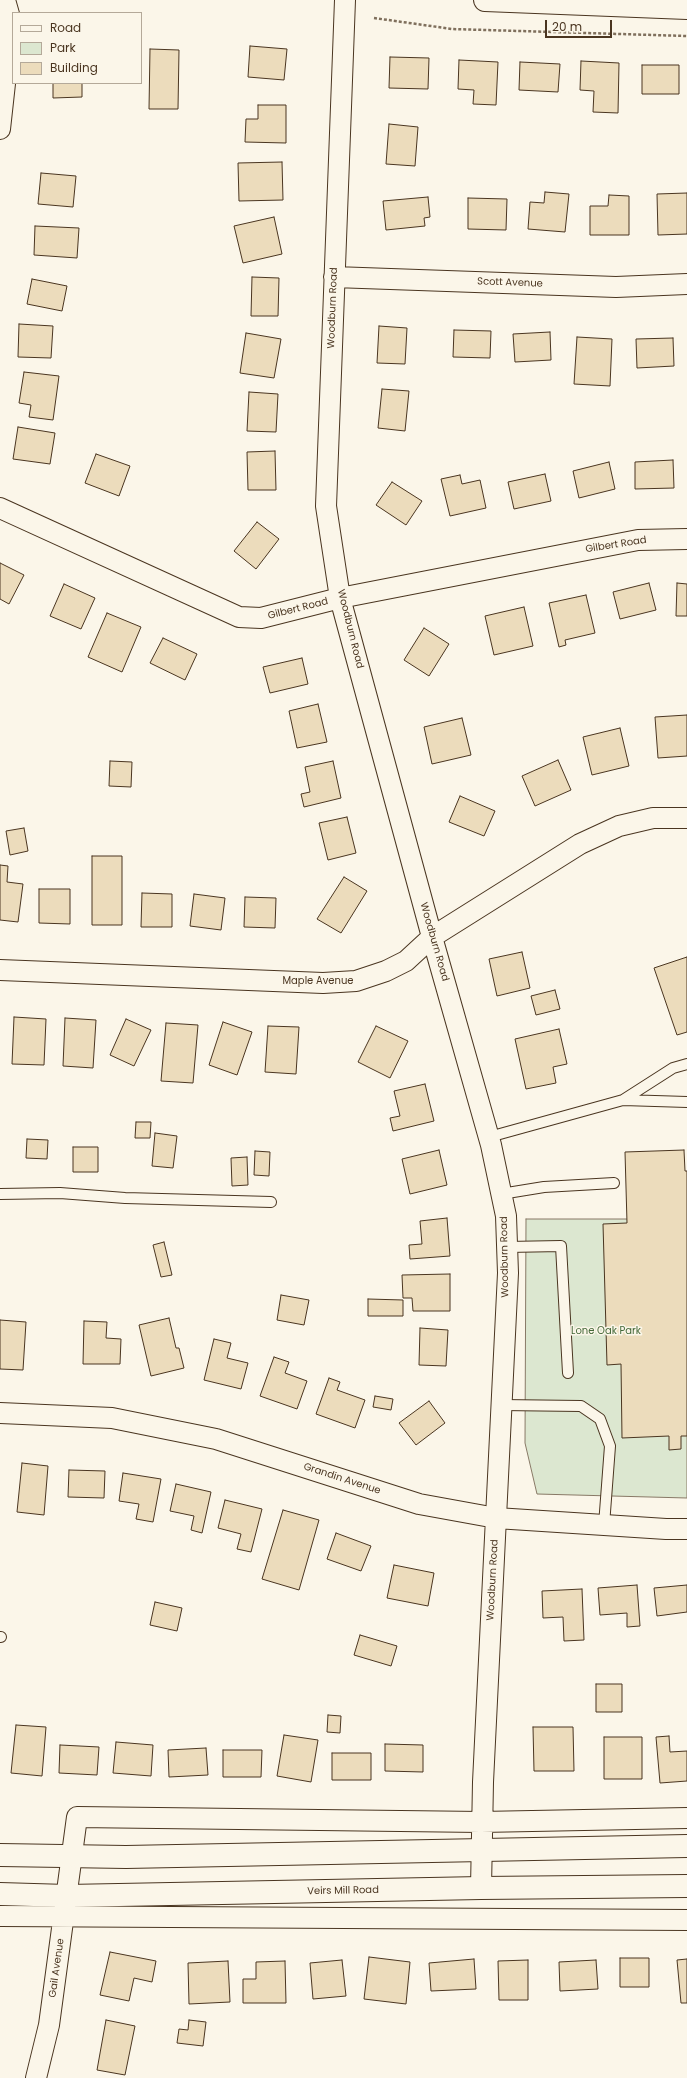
<!DOCTYPE html>
<style>
body{margin:0}
#map{position:relative;width:687px;height:2078px;overflow:hidden;background:#fbf6e9;font-family:Poppins,sans-serif}
canvas{display:block}
.legend{position:absolute;left:12px;top:12px;width:130px;height:72px;box-sizing:border-box;background:#fbf6e9;border:1px solid #b4a999;margin:0;padding:5px 7px;list-style:none;font-size:12px;color:#4a3520}
.legend li{display:flex;align-items:center;gap:8px;height:20px}
.legend b{width:20px;border:1px solid #b4a999}
.scale{position:absolute;left:545px;top:20px;width:67px;height:18px;box-sizing:border-box;border:2px solid #4a3520;border-top:0;padding-left:5px;font-size:12px;line-height:14px;white-space:nowrap;color:#4a3520;-webkit-text-stroke:3px #fbf6e9;paint-order:stroke}
</style>
<div id="map">
<canvas width="687" height="2078"></canvas>
<ul class="legend">
<li><b style="height:5px;background:#fbf6e9"></b>Road</li>
<li><b style="height:11px;background:#dce7d0"></b>Park</li>
<li><b style="height:11px;background:#ecdcbc"></b>Building</li>
</ul>
<div class="scale">20 m</div>
</div>
<script>
const ctx = document.querySelector('canvas').getContext('2d');
ctx.lineJoin = 'round';
function paint(path, color) { ctx.fillStyle = color; ctx.fill(path, 'evenodd'); }
const shape = rows => new Path2D(rows.map(r => 'M' + r).join(''));
function trace(path, color, width, dash) { ctx.strokeStyle = color; ctx.lineWidth = width; ctx.lineCap = dash ? 'butt' : 'round'; ctx.setLineDash(dash || []); ctx.stroke(path); }
function write(font, color, halo, rows, align = 'center') {
  ctx.font = font + ' Poppins,sans-serif'; ctx.lineWidth = 3; ctx.setLineDash([]); ctx.textBaseline = 'middle'; ctx.strokeStyle = halo; ctx.fillStyle = color; for (const [text, x, y, turn = 0] of rows) {
    ctx.save(); ctx.translate(x, y); ctx.rotate((+turn || 0) * Math.PI / 180); ctx.textAlign = isNaN(turn) ? turn : align; if (halo) ctx.strokeText(text, 0, 0); ctx.fillText(text, 0, 0); ctx.restore();
  }
}
const green = shape([
 [526,1219,687,1219,687,1498,537,1494,525,1443,526,1219]
]);
paint(green, '#dce7d0');
trace(green, '#887966', 1);
const building = shape([
 [250,46,287,49,284,80,248,77,250,46],
 [150,49,179,50,178,109,149,109,150,49],
 [390,57,429,58,428,89,389,88,390,57],
 [459,60,498,62,496,105,473,104,474,90,458,89,459,60],
 [581,61,619,63,618,113,593,112,594,91,580,90,581,61],
 [520,62,560,64,558,92,519,90,520,62],
 [642,65,679,65,679,94,642,94,642,65],
 [53,83,82,83,82,97,53,98,53,83],
 [258,105,286,105,286,143,245,142,246,119,258,119,258,105],
 [389,124,418,127,415,166,386,164,389,124],
 [282,162,283,200,239,201,238,163,282,162],
 [41,173,76,176,73,207,38,204,41,173],
 [545,192,569,194,565,232,528,229,530,202,544,203,545,192],
 [687,193,687,234,658,235,657,194,687,193],
 [609,195,629,196,629,235,590,235,590,206,608,206,609,195],
 [428,197,430,217,424,218,425,226,386,230,383,201,428,197],
 [468,198,507,199,506,230,468,229,468,198],
 [274,217,282,254,243,263,234,226,274,217],
 [35,226,79,228,77,258,34,255,35,226],
 [252,277,279,278,278,316,251,316,252,277],
 [32,279,67,286,62,311,27,304,32,279],
 [19,324,53,326,51,358,18,357,19,324],
 [379,326,407,328,405,364,377,363,379,326],
 [454,330,491,331,490,358,453,357,454,330],
 [550,332,551,360,515,362,513,334,550,332],
 [246,333,281,339,274,378,240,373,246,333],
 [577,337,612,339,610,386,574,384,577,337],
 [673,338,674,366,637,368,636,339,673,338],
 [24,372,59,376,53,420,29,417,31,405,19,403,24,372],
 [382,389,409,391,405,431,378,428,382,389],
 [249,392,278,394,276,432,247,431,249,392],
 [18,427,55,433,50,464,13,459,18,427],
 [275,451,276,490,248,490,247,452,275,451],
 [96,454,130,466,119,496,85,483,96,454],
 [673,460,674,488,635,489,635,462,673,460],
 [609,462,615,489,579,498,573,471,609,462],
 [545,474,551,501,514,509,508,482,545,474],
 [460,475,462,484,480,480,486,508,450,516,441,479,460,475],
 [392,482,422,501,406,525,376,505,392,482],
 [257,522,279,539,256,569,234,551,257,522],
 [0,563,24,575,9,604,0,599,0,563],
 [649,583,656,610,620,619,613,592,649,583],
 [677,583,687,584,687,616,676,616,677,583],
 [64,584,95,598,81,629,50,616,64,584],
 [586,595,595,633,565,640,566,645,559,647,549,603,586,595],
 [524,607,533,646,494,655,485,616,524,607],
 [107,613,141,627,122,672,88,657,107,613],
 [424,628,449,644,429,676,404,660,424,628],
 [163,638,197,654,185,680,150,663,163,638],
 [302,658,308,684,270,693,263,667,302,658],
 [318,704,327,742,297,748,289,711,318,704],
 [687,715,687,756,658,758,655,717,687,715],
 [462,718,471,755,432,764,424,727,462,718],
 [620,728,629,766,592,775,583,737,620,728],
 [558,760,571,790,535,806,522,776,558,760],
 [110,761,132,762,131,787,109,786,110,761],
 [333,761,341,798,304,807,301,794,310,792,305,767,333,761],
 [460,796,495,811,484,836,449,822,460,796],
 [347,817,356,853,328,860,319,823,347,817],
 [24,828,28,851,10,855,6,831,24,828],
 [92,856,122,856,122,925,92,925,92,856],
 [0,865,8,866,7,882,23,884,18,922,0,920,0,865],
 [344,877,367,891,341,933,317,919,344,877],
 [39,889,70,889,70,924,39,923,39,889],
 [142,893,172,894,172,927,141,927,142,893],
 [194,894,225,898,221,930,190,926,194,894],
 [245,897,276,898,275,928,244,927,245,897],
 [522,952,530,988,497,996,489,959,522,952],
 [687,957,687,1032,677,1035,654,968,687,957],
 [555,990,560,1009,536,1015,531,996,555,990],
 [14,1017,46,1019,44,1065,12,1064,14,1017],
 [65,1018,96,1020,93,1068,63,1066,65,1018],
 [126,1019,151,1030,134,1066,110,1055,126,1019],
 [223,1022,252,1032,237,1075,209,1065,223,1022],
 [166,1023,198,1025,193,1083,161,1081,166,1023],
 [268,1026,299,1027,296,1074,265,1072,268,1026],
 [376,1026,408,1041,390,1078,358,1062,376,1026],
 [559,1029,567,1064,553,1067,556,1083,526,1089,515,1039,559,1029],
 [425,1084,434,1121,393,1131,390,1118,400,1116,394,1091,425,1084],
 [136,1122,151,1122,150,1138,135,1138,136,1122],
 [155,1133,177,1136,173,1168,152,1166,155,1133],
 [27,1139,48,1140,47,1159,26,1158,27,1139],
 [73,1147,98,1147,98,1172,73,1172,73,1147],
 [439,1150,447,1185,410,1194,402,1159,439,1150],
 [684,1150,685,1171,687,1171,687,1436,681,1436,681,1449,669,1450,669,1436,622,1438,621,1364,607,1365,603,1224,627,1223,625,1152,684,1150],
 [255,1151,270,1152,269,1176,254,1175,255,1151],
 [247,1157,248,1185,232,1186,231,1158,247,1157],
 [447,1218,450,1256,410,1259,409,1245,422,1244,420,1221,447,1218],
 [164,1242,172,1275,161,1277,153,1245,164,1242],
 [450,1274,450,1311,413,1311,412,1298,403,1298,402,1275,450,1274],
 [281,1295,309,1300,304,1325,277,1320,281,1295],
 [368,1299,403,1300,403,1316,368,1316,368,1299],
 [169,1318,176,1348,179,1348,184,1368,151,1376,139,1325,169,1318],
 [0,1320,26,1322,23,1370,0,1369,0,1320],
 [84,1321,107,1322,106,1338,121,1339,120,1364,83,1364,84,1321],
 [420,1328,448,1330,446,1366,419,1365,420,1328],
 [214,1339,231,1343,227,1358,248,1363,241,1389,204,1380,214,1339],
 [274,1357,289,1362,285,1373,307,1381,297,1409,260,1396,274,1357],
 [329,1378,340,1382,337,1390,365,1400,355,1428,316,1414,329,1378],
 [375,1396,393,1399,391,1410,373,1407,375,1396],
 [429,1401,445,1423,416,1445,399,1423,429,1401],
 [22,1463,48,1466,44,1515,17,1512,22,1463],
 [69,1470,105,1471,104,1498,68,1497,69,1470],
 [123,1473,161,1479,153,1522,136,1519,139,1504,119,1501,123,1473],
 [176,1484,211,1492,202,1533,191,1530,194,1516,170,1511,176,1484],
 [225,1500,262,1509,251,1552,237,1549,241,1534,218,1528,225,1500],
 [283,1510,319,1520,299,1590,262,1579,283,1510],
 [336,1533,371,1546,361,1571,327,1559,336,1533],
 [394,1565,434,1573,428,1606,387,1598,394,1565],
 [637,1585,640,1626,627,1627,627,1613,600,1615,598,1588,637,1585],
 [687,1585,687,1612,657,1616,654,1588,687,1585],
 [582,1589,584,1640,564,1641,563,1617,543,1618,542,1591,582,1589],
 [155,1602,182,1608,177,1631,150,1625,155,1602],
 [360,1635,397,1646,391,1666,354,1655,360,1635],
 [596,1684,622,1684,622,1712,596,1712,596,1684],
 [328,1715,341,1716,340,1733,327,1732,328,1715],
 [16,1725,46,1727,42,1776,11,1773,16,1725],
 [533,1727,573,1727,574,1771,534,1771,533,1727],
 [284,1735,318,1740,311,1782,277,1776,284,1735],
 [669,1736,670,1752,687,1751,687,1781,660,1783,656,1737,669,1736],
 [604,1737,642,1737,642,1779,604,1779,604,1737],
 [116,1742,153,1745,151,1776,113,1773,116,1742],
 [385,1744,423,1745,423,1772,385,1771,385,1744],
 [60,1745,99,1747,97,1775,59,1773,60,1745],
 [206,1748,208,1775,169,1777,168,1750,206,1748],
 [223,1750,262,1750,261,1777,223,1777,223,1750],
 [332,1753,371,1753,371,1780,332,1780,332,1753],
 [110,1952,156,1961,152,1982,134,1978,129,2001,100,1995,110,1952],
 [369,1957,410,1962,406,2004,364,1999,369,1957],
 [620,1958,649,1958,649,1987,620,1987,620,1958],
 [474,1959,476,1989,431,1991,429,1963,474,1959],
 [687,1959,687,2003,681,2003,677,1960,687,1959],
 [342,1960,346,1996,313,1999,310,1963,342,1960],
 [528,1960,528,2000,499,2000,498,1961,528,1960],
 [596,1960,598,1989,560,1991,559,1962,596,1960],
 [228,1961,230,2002,189,2004,188,1963,228,1961],
 [285,1961,286,2003,243,2003,243,1979,256,1979,256,1962,285,1961],
 [106,2020,135,2026,125,2075,97,2070,106,2020],
 [189,2020,206,2022,203,2046,177,2043,179,2029,188,2030,189,2020]
]);
paint(building, '#ecdcbc');
trace(building, '#4a3520', 1);
const lane = shape([
 [623,1100,673,1068,687,1064],
 [489,1137,623,1100,687,1102],
 [0,1194,60,1193,125,1198,271,1202],
 [501,1194,544,1187,614,1183],
 [507,1247,561,1246,568,1373],
 [501,1405,581,1406,600,1419,610,1446,604,1525],
 [0,1637,1,1637]
]);
const street = shape([
 [345,0,326,506,340,598,432,937,491,1145,506,1216,508,1273,483,1782,481,1888],
 [0,129,10,38,9,14,5,0],
 [334,277,616,287,687,284],
 [0,508,239,617,261,618,340,598,638,540,687,539],
 [0,970,323,983,356,981,386,971,406,961,432,937,580,844,619,826,653,818,687,818],
 [0,1413,112,1418,216,1439,419,1504,496,1518,666,1529,687,1529],
 [0,1916,687,1920],
 [36,2078,49,2025,77,1817,481,1822,687,1818]
]);
const secondary = shape([
 [485,0,687,8]
]);
const primary = shape([
 [0,1855,126,1857,687,1846],
 [0,1894,67,1896,481,1888,687,1886]
]);
trace(lane, '#4a3520', 12);
trace(street, '#4a3520', 22);
trace(secondary, '#4a3520', 24);
trace(primary, '#4a3520', 24);
trace(shape([
 [374,18,452,29,687,36]
]), '#7f6f5c', 2.5, [3, 2]);
trace(lane, '#fbf6e9', 10);
trace(street, '#fbf6e9', 20);
trace(secondary, '#fbf6e9', 22);
trace(primary, '#fbf6e9', 22);
write('10px', '#4a3520', '#fbf6e9', [
 ["Scott Avenue",510,283,2],
 ["Woodburn Road",333,308,-88],
 ["Gilbert Road",616,545,-9],
 ["Gilbert Road",298,609,-14],
 ["Woodburn Road",350,629,76],
 ["Woodburn Road",434,942,74],
 ["Maple Avenue",318,981],
 ["Woodburn Road",505,1257,-91],
 ["Grandin Avenue",342,1479,18],
 ["Woodburn Road",493,1580,-87],
 ["Veirs Mill Road",343,1891,-1],
 ["Gail Avenue",57,1968,-82]
]);
write('10px', '#436837', '#fbf6e9', [
 ["Lone Oak Park",606,1331]
]);
</script>
